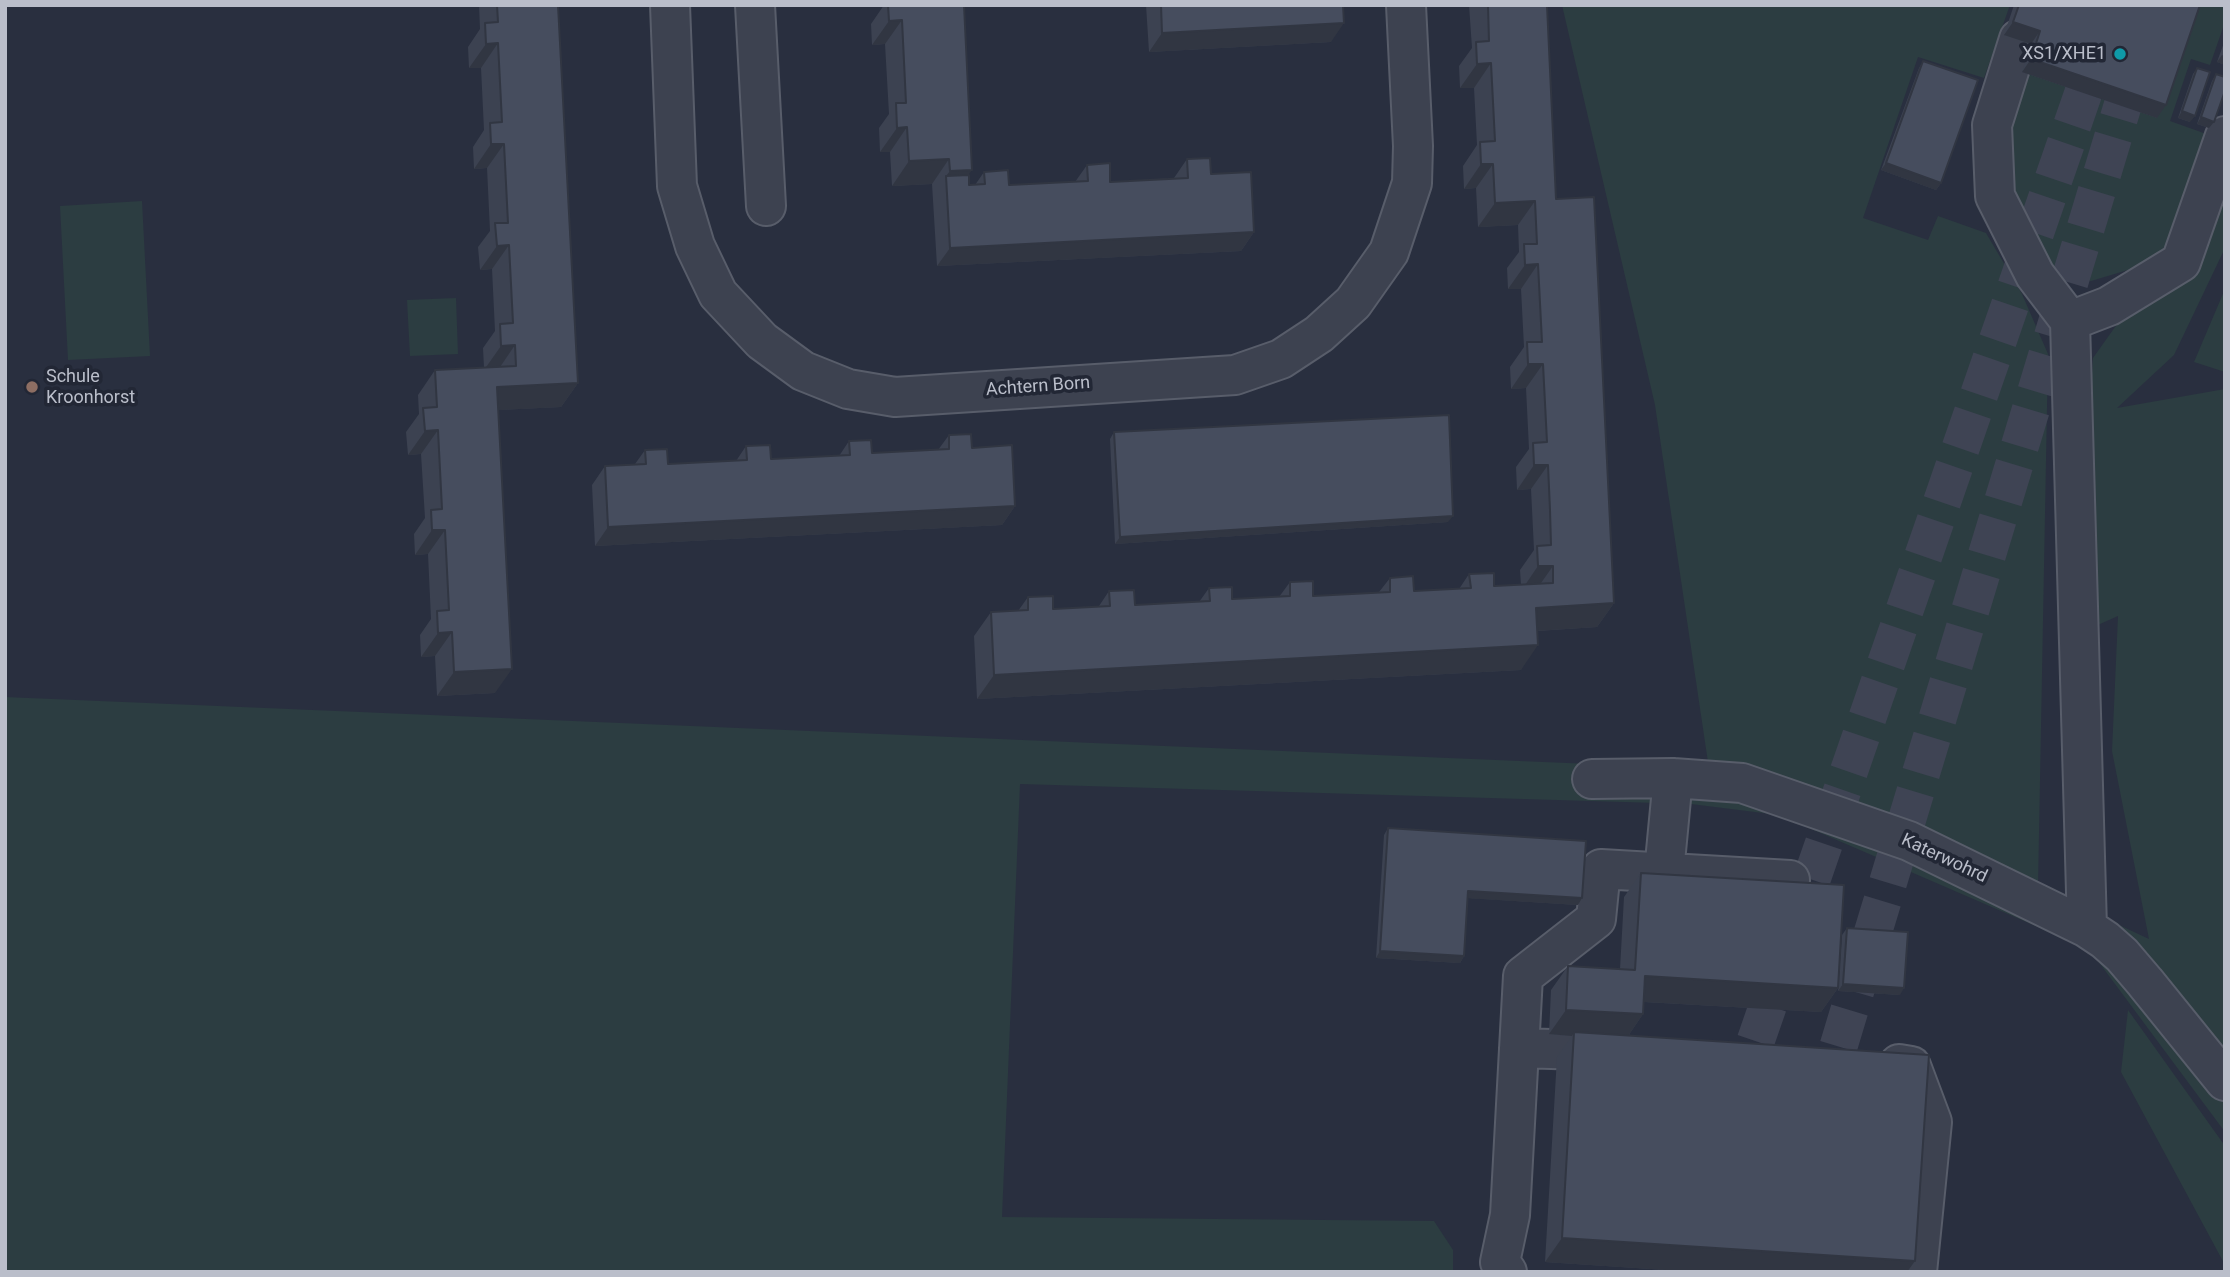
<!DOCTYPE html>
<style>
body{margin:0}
#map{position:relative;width:2230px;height:1277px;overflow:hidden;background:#292f3f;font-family:Roboto,sans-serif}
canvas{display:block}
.frame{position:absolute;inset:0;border:7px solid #babeca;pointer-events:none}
</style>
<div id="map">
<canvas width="2230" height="1277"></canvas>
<div class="frame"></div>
</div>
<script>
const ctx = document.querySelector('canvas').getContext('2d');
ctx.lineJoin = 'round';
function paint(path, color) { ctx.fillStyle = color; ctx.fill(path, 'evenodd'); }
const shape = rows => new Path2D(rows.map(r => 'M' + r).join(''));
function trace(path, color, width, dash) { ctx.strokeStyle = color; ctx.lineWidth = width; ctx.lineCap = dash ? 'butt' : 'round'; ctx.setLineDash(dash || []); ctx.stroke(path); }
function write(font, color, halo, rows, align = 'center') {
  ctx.font = font + ' Roboto,sans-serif'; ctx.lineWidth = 7; ctx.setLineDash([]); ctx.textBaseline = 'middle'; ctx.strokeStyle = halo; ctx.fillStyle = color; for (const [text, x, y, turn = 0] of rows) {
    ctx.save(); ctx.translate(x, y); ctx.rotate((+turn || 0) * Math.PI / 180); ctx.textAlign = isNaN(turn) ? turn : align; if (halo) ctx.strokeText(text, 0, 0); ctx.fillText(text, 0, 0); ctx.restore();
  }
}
paint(shape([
 [1562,5,2010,5,1984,78,1918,57,1863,218,1928,240,1938,216,1986,233,2022,294,2048,354,2038,887,2149,939,2112,751,2118,616,2091,628,2090,403,2093,358,2120,320,2191,279,2225,181,2225,248,2174,355,2117,408,2225,389,2225,1132,2089,949,1779,815,1691,804,1020,784,1002,1217,1434,1221,1453,1250,1453,1272,5,1272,5,697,1709,769,1655,405],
 [2195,5,2225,5,2225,22,2210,65,2191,59,2170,121,2212,136,2177,234,2148,264,2091,281,2050,270,2008,182,2005,130,2022,72],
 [142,201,150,356,68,360,60,206],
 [2225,289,2225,372,2194,362],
 [456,298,458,354,410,356,407,300],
 [2128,1010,2225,1146,2225,1265,2121,1072]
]), '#2c3d41');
trace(shape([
 [1737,1095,2093,65],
 [1822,1101,2131,78]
]), '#3f4454', 38, [38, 19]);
const minor = shape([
 [670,5,677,186,695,246,718,294,762,341,803,371,848,389,895,397,1235,375,1281,359,1319,334,1353,303,1389,252,1412,183,1413,146,1406,5],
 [755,5,766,206],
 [2019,39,1992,125,1995,196,2035,275,2070,321,2109,306,2181,262,2225,136],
 [2070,321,2087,928],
 [1592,779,1673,778,1742,783,1909,841,2087,928,2105,940,2122,955,2145,982,2225,1081],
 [1664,872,1673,778],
 [1519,1048,1616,1051],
 [1899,1064,1911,1066,1932,1122,1917,1272],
 [1507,1272,1500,1262,1510,1215,1523,976,1596,919,1601,869,1790,880]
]);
trace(minor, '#585d6a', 42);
trace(minor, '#3d4250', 38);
paint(shape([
 [479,5,558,5,578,383,561,407,498,410,495,693,437,696,435,656,421,657,420,635,431,619,428,554,415,555,414,534,425,518,421,454,408,455,406,432,419,414,418,395,435,370,484,368,483,348,495,331,492,269,480,270,478,247,490,231,487,168,474,169,473,147,484,130,481,68,469,68,468,47,480,29],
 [884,5,964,5,969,185,975,185,984,172,1009,185,1075,182,1087,165,1110,182,1174,178,1187,159,1211,174,1254,232,1241,251,937,266,932,184,892,186,890,152,880,152,879,128,889,114,885,44,872,45,871,24],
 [1146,5,1343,5,1331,42,1149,52],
 [1469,5,1547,5,1556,199,1614,603,1597,627,1537,631,1521,670,977,699,974,636,991,612,1018,611,1028,597,1053,609,1099,606,1109,591,1135,605,1199,602,1209,588,1232,599,1279,597,1290,582,1313,596,1379,592,1390,578,1414,591,1459,589,1469,574,1494,586,1521,585,1520,570,1534,550,1531,489,1517,490,1516,467,1529,449,1526,388,1511,389,1510,367,1524,347,1521,289,1508,289,1507,268,1519,252,1518,225,1478,227,1476,188,1464,189,1463,166,1477,145,1474,88,1460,88,1459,66,1472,48],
 [2014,5,2200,5,2157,118,2022,72,2031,44,2004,35],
 [2225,40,2225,65,2217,62],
 [1923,61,1941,183,1936,190,1881,170,1919,68],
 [2197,68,2190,122,2178,118,2193,74],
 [2216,74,2209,128,2197,124,2212,81],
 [1114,432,1448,522,1115,544,1110,439],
 [949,435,972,448,1015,506,1002,525,595,546,592,485,605,466,635,464,645,450,668,464,736,461,746,446,771,459,839,456,849,441,872,453,938,450],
 [1388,828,1578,905,1468,898,1464,956,1460,963,1376,958,1384,835],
 [1641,873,1838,988,1821,1012,1644,1002,1643,1014,1628,1036,1915,1261,1907,1272,1696,1272,1545,1262,1557,1057,1572,1036,1549,1034,1551,990,1568,966,1620,969,1624,897],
 [1847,928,1900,995,1838,991,1842,935]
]), '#3c4251');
paint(shape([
 [902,20,885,44,872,45,889,21],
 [2013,22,2040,31,2031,44,2004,35],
 [1344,23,1331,42,1149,52,1162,33],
 [498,43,481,68,469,68,486,44],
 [2222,55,2225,57,2225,65,2217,62],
 [2031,59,2166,105,2157,118,2022,72],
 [1491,63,1474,88,1460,88,1477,64],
 [2182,111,2195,116,2190,122,2178,118],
 [2201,117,2214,122,2209,128,2197,124],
 [907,127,890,152,880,152,897,128],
 [491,144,504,144,487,168,474,169],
 [949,159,932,184,892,186,909,161],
 [1886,163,1941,183,1936,190,1881,170],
 [1481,164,1493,164,1476,188,1464,189],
 [972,170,955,194,946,176,950,171],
 [1535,201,1518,225,1478,227,1495,203],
 [1254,232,1241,251,937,266,950,248],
 [509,245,492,269,480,270,497,246],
 [1538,264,1521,289,1508,289,1525,265],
 [515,345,498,370,484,370,501,346],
 [1528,364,1543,364,1526,388,1511,389],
 [578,383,561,407,480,411,497,387],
 [438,430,421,454,408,455,425,431],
 [1534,465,1548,465,1531,489,1517,490],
 [1015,506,1002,525,595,546,608,527],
 [1453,516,1448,522,1115,544,1120,537],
 [432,530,445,530,428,554,415,555],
 [1538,566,1553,566,1536,590,1521,591],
 [1614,603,1597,627,1519,632,1536,608],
 [452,632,435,656,421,657,438,633],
 [1538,645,1521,670,977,699,994,675],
 [512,669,495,693,437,696,454,672],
 [1468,891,1582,898,1578,905,1464,898],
 [1380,951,1464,956,1460,963,1376,958],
 [1645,976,1838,988,1821,1012,1628,1001],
 [1843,984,1904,988,1900,995,1838,991],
 [1566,1010,1643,1014,1626,1039,1574,1032,1572,1036,1549,1034],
 [1562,1238,1915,1261,1907,1272,1696,1272,1545,1262]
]), '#313642');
const building = shape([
 [497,5,558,5,578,383,497,387,512,669,454,672,452,632,438,633,437,611,449,610,445,530,432,530,431,510,442,509,438,430,425,431,423,408,437,407,435,370,516,366,515,345,501,346,500,324,513,323,509,245,497,246,495,223,508,223,504,144,491,144,490,123,502,122,498,43,486,44,485,23,498,22,497,5],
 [888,5,964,5,972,170,950,171,949,159,909,161,907,127,897,128,896,103,906,103,902,20,889,21,888,5],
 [1161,5,1343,5,1344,23,1162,33,1161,5],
 [1488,5,1547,5,1556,199,1594,197,1614,603,1536,608,1538,645,994,675,991,612,1028,610,1028,597,1053,596,1053,609,1110,606,1109,591,1134,590,1135,605,1210,601,1209,588,1232,587,1232,599,1290,596,1290,582,1313,581,1313,596,1390,592,1390,578,1413,576,1414,591,1471,588,1469,574,1494,573,1494,586,1553,583,1553,566,1538,566,1537,546,1551,545,1550,510,1548,465,1534,465,1533,443,1547,442,1543,364,1528,364,1527,342,1542,342,1538,264,1525,265,1524,244,1537,244,1535,201,1495,203,1493,164,1481,164,1480,142,1495,141,1491,63,1477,64,1476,42,1489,41,1488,5],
 [2019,5,2200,5,2166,105,2031,59,2040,31,2013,22,2019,5],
 [1923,61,1978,80,1941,183,1886,163,1923,61],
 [2197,68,2210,72,2195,116,2182,111,2197,68],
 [2216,74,2225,77,2225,91,2214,122,2201,117,2216,74],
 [1210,158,1211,174,1251,172,1254,232,950,248,946,176,969,175,969,185,985,184,984,172,1008,170,1009,185,1088,181,1087,165,1110,163,1110,182,1188,178,1187,159,1210,158],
 [1449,415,1453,516,1120,537,1114,432,1449,415],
 [971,434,972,448,1012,445,1015,506,608,527,605,466,646,464,645,450,667,449,668,464,747,460,746,446,770,445,771,459,850,455,849,441,871,440,872,453,949,449,949,435,971,434],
 [1388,828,1586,841,1582,898,1468,891,1464,956,1380,951,1388,828],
 [1641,873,1844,885,1838,988,1645,976,1643,1014,1566,1010,1568,966,1635,970,1641,873],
 [1847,928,1908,932,1904,988,1843,984,1847,928],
 [1574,1032,1929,1055,1915,1261,1562,1238,1574,1032]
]);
paint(building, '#464d5e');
trace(building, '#313642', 2);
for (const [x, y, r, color] of [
 [2120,54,7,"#0f9aa8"],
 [32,387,7,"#8d6e63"]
]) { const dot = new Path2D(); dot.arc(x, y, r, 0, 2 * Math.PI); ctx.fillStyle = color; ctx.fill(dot); trace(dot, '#222735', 2.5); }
write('18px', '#babeca', '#222735', [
 ["XS1/XHE1",2106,54],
 ["Schule",46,377,"left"],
 ["Kroonhorst",46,398,"left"]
], 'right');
write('18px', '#babeca', '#222735', [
 ["Achtern Born",1038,387,-4],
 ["Katerwohrd",1944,859,25]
]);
</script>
